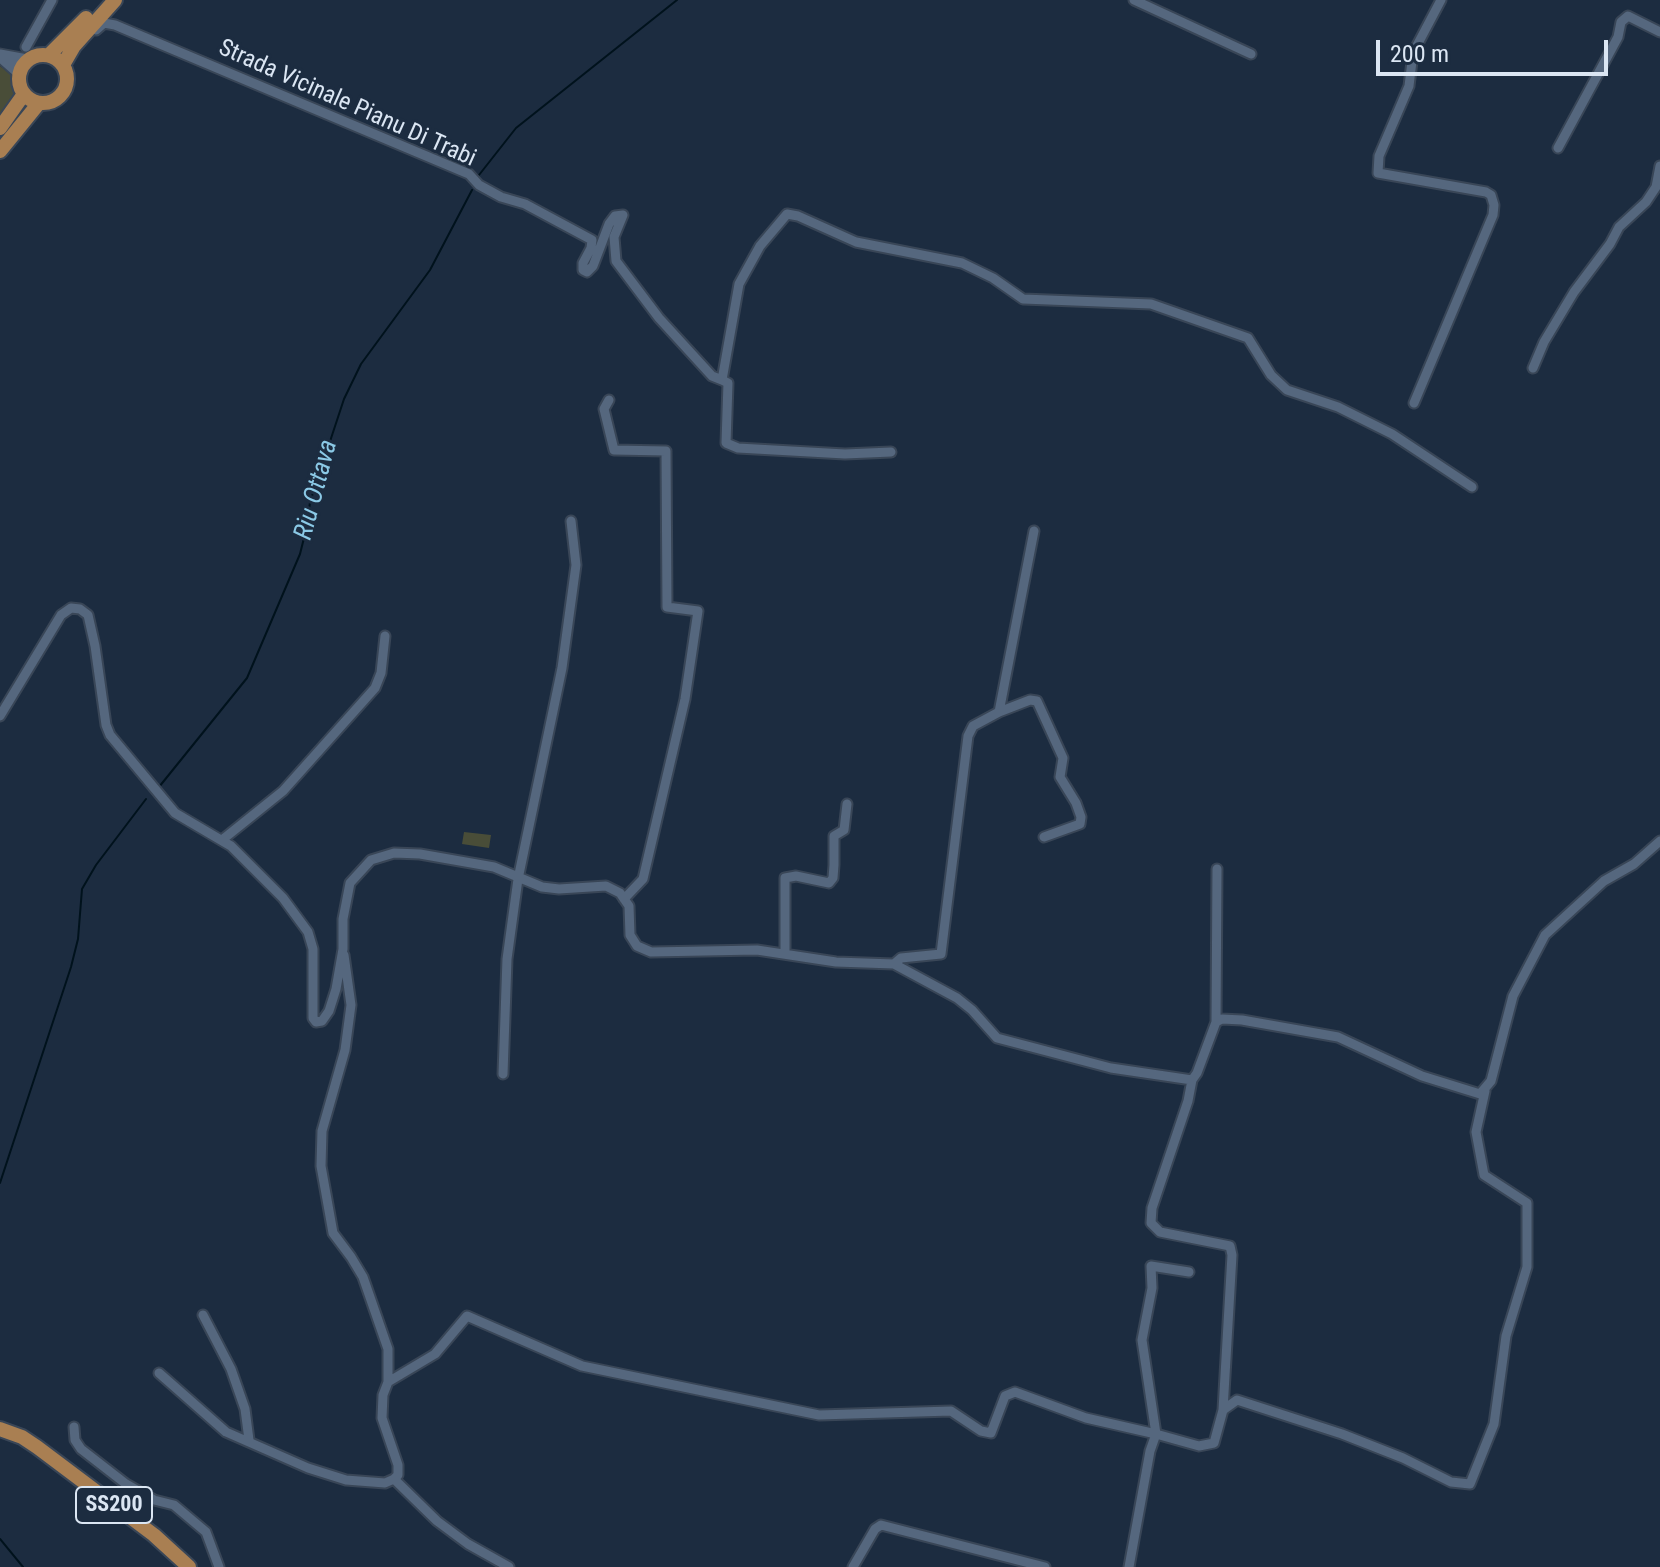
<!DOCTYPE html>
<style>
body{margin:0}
#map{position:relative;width:1660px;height:1567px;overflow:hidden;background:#1c2c40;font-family:"Roboto Condensed",sans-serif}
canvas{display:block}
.scale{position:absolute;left:1376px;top:40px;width:232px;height:36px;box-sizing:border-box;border:4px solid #dbe6f3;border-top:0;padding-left:10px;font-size:24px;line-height:28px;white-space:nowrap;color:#dbe6f3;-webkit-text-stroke:6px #1c2c40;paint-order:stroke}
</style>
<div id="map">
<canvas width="1660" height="1567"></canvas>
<div class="scale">200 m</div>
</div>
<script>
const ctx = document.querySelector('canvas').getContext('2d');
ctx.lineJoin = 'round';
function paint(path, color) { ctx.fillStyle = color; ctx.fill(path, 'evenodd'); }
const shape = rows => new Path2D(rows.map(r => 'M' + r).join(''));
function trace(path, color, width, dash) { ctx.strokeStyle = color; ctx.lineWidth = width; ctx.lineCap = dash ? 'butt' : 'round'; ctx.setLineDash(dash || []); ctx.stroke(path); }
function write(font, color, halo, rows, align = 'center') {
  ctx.font = font + ' "Roboto Condensed",sans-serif'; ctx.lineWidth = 6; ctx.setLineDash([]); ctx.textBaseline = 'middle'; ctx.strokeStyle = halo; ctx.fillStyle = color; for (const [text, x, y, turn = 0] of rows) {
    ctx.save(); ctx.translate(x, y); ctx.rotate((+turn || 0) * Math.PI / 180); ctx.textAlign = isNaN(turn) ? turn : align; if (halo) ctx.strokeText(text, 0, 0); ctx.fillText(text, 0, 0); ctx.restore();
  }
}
paint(shape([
 [0,66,13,76,16,96,0,118],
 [464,832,491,835,489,848,462,844]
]), '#494d38');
trace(shape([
 [479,175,516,128,677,0],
 [159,787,247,678,300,554,307,526,310,502,344,399,361,364,430,270,472,190],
 [0,1183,71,967,78,939,82,889,96,865,146,799],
 [0,1539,23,1567]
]), '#00121c', 2);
const minor = shape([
 [1134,0,1251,54],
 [96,30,104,23,115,25,469,174,479,185,501,197,525,204,592,240,591,248,583,263,583,270,587,272,593,266,609,224,615,216,623,215,614,237,616,261,659,318,712,376,722,380,739,284,760,246,787,214,798,216,856,242,962,263,993,278,1023,299,1151,304,1248,338,1271,375,1287,390,1338,407,1392,434,1472,487],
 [26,47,52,0],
 [1558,148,1618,37,1621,22,1628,16,1660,32],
 [1533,368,1544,342,1574,292,1610,244,1619,227,1646,202,1656,187,1660,166],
 [722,380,728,383,726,443,738,448,845,454,891,452],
 [609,400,604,409,614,450,666,451,667,607,698,611,685,699,643,879,624,899],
 [1414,403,1493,215,1494,205,1491,195,1486,192,1378,173,1379,156,1409,86,1413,53,1441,0],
 [999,712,1030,700,1037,701,1063,758,1060,777,1076,803,1081,817,1080,824,1044,837],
 [0,716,61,615,71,608,80,609,88,615,95,646,106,725,110,735,175,813,231,846,283,898,308,932,313,949,313,1018,316,1022,322,1021,329,1011,336,989,343,949,343,919,350,883,371,860,394,853,420,854,494,867,542,887,559,889,606,886,620,893,629,906,630,935,637,946,651,952,757,950,836,962,894,964,957,998,972,1010,997,1038,1111,1068,1192,1080,1197,1073,1216,1022,1222,1019,1242,1020,1338,1037,1422,1076,1480,1094,1491,1081,1513,996,1545,935,1604,881,1634,864,1660,841],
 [222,840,283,791,375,688,381,673,385,636],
 [785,953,785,878,796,876,829,883,833,878,834,865,834,836,844,830,847,804],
 [344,955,351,1005,345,1050,322,1131,321,1166,333,1233,351,1257,363,1277,388,1349,388,1382,383,1395,382,1418,398,1465,398,1475,394,1479],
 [894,964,901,958,941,954,968,736,973,726,999,712,1034,531],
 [1216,1022,1217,869],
 [503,1074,507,959,518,879,562,668,576,565,571,521],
 [1192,1080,1188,1101,1152,1208,1151,1223,1160,1232,1230,1246,1232,1255,1223,1410],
 [203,1315,231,1369,245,1409,249,1440],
 [159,1373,226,1432,308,1468,346,1480,385,1483,394,1479],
 [388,1382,435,1354,467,1316,582,1366,819,1415,951,1411,981,1431,991,1433,1005,1396,1015,1392,1086,1418,1156,1434,1142,1340,1152,1288,1151,1266,1189,1272],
 [74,1427,75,1440,81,1449,126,1484,154,1500,174,1505,206,1532,219,1567],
 [394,1479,437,1521,468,1544,509,1567],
 [853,1567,875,1529,881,1525,1045,1567],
 [1129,1567,1150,1451,1156,1434,1199,1446,1214,1443,1223,1410,1237,1400,1342,1434,1403,1458,1451,1482,1470,1484,1494,1424,1506,1336,1527,1267,1527,1203,1484,1175,1476,1132,1485,1091]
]);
const tertiary = shape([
 [0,55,27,60],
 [0,56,19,73]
]);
const primary = shape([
 '19 79a24 24 0 1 1 48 0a24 24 0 1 1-48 0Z',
 [49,55,86,18],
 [63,65,74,46,115,0],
 [0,128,24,94],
 [0,151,39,103],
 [0,1429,22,1437,37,1447,154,1535,189,1567]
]);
trace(minor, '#394657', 13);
trace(tertiary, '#394657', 15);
trace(primary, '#394657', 18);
trace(minor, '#55677e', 9);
trace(tertiary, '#55677e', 11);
trace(primary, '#a97f52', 14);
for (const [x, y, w] of [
 [114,1505,76]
]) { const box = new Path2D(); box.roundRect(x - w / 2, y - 18, w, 36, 6); ctx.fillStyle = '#1c2c40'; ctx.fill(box); trace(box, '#dbe6f3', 2); }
write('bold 22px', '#dbe6f3', null, [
 ["SS200",114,1505]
]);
write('24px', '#dbe6f3', '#1c2c40', [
 ["Strada Vicinale Pianu Di Trabi",347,104,24]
]);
write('italic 26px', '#8bc9e6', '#1c2c40', [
 ["Riu Ottava",317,490,-75]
]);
</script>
